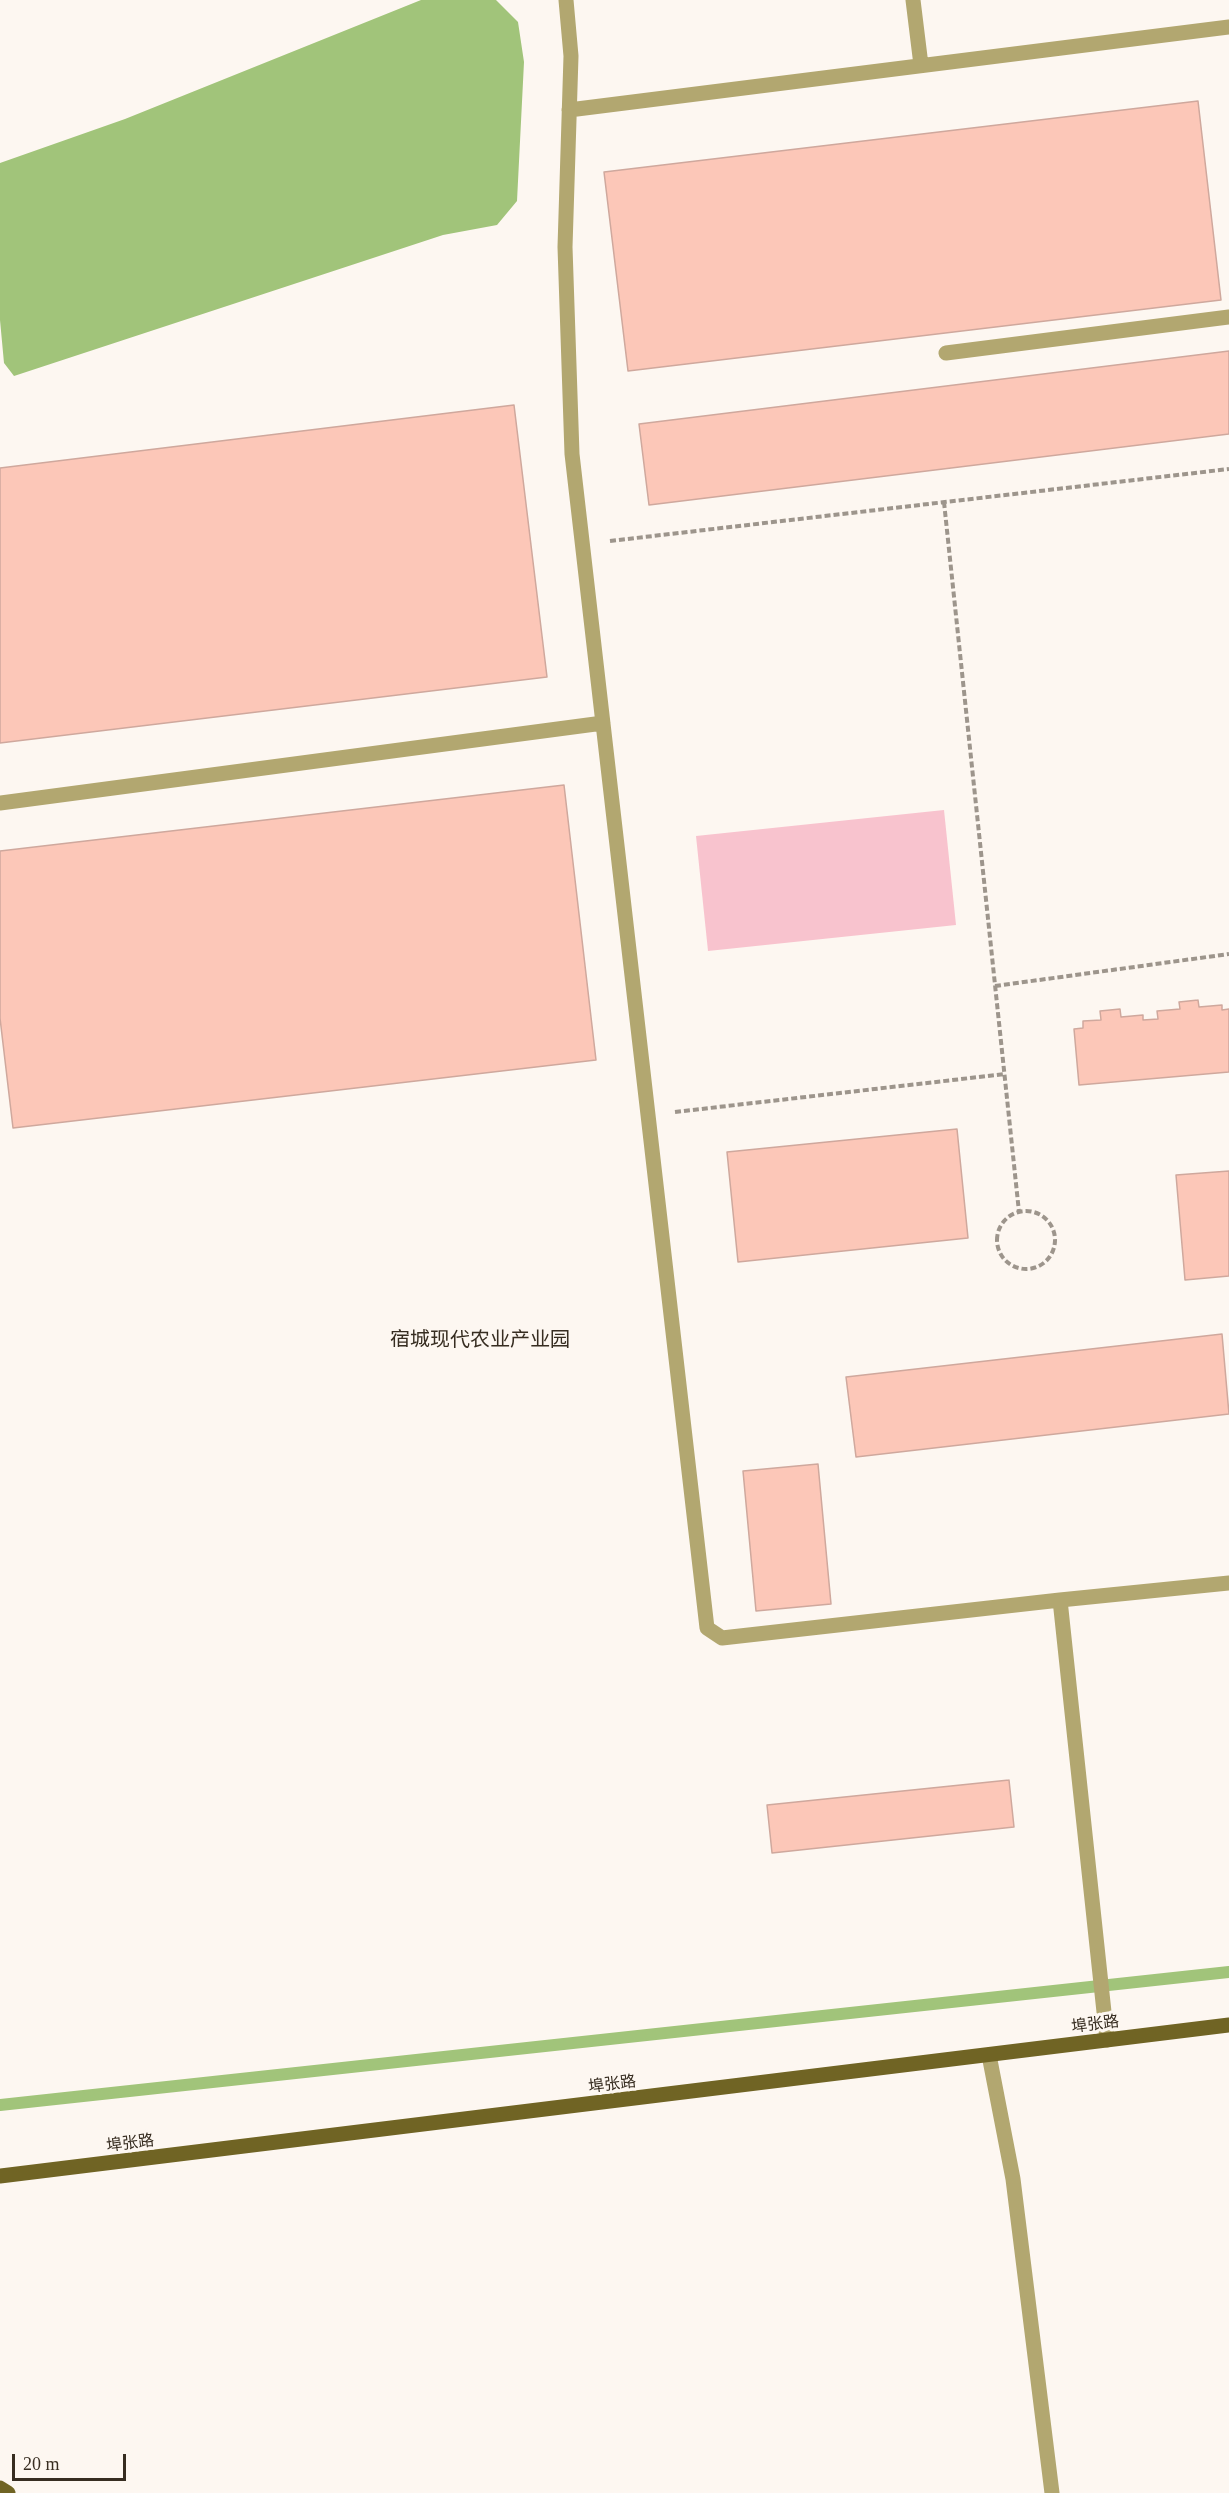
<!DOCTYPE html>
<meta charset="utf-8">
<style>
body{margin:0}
#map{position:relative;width:1229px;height:2493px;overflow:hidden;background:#fdf7f1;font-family:Georgia,serif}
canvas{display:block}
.scale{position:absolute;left:12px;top:2454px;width:114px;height:27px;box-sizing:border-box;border:3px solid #372d21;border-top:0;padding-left:8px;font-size:18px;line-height:21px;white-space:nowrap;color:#372d21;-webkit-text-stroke:4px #fdf7f1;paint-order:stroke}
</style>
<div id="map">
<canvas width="1229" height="2493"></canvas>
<div class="scale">20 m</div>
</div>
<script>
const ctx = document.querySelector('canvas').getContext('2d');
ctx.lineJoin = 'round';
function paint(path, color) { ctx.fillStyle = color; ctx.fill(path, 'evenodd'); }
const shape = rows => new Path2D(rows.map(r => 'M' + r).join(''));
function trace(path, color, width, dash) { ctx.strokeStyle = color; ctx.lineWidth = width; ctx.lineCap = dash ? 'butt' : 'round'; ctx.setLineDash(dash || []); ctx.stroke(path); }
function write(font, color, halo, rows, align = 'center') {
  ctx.font = font + ' Georgia,"Noto Sans SC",serif'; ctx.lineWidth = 6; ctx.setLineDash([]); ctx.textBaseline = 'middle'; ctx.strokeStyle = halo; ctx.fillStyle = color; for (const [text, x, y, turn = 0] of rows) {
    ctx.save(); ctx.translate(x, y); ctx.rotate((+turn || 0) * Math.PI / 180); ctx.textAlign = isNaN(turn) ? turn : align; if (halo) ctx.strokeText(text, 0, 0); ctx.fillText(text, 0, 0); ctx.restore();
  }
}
paint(shape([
 [944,810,956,925,708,951,696,836]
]), '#f8c3ce');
paint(shape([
 [421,0,496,0,518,22,524,62,517,201,497,225,443,235,14,376,4,363,0,320,0,163,125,119]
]), '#a1c47a');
trace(shape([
 [0,2105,1229,1972]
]), '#a1c47a', 12);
const building = shape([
 [1198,101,1221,300,628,371,604,172,1198,101],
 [1229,351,1229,434,649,505,639,424,1229,351],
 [514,405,547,677,0,743,0,468,514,405],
 [564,785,596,1060,13,1128,0,1018,0,851,564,785],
 [1198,1000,1199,1007,1222,1005,1222,1010,1229,1009,1229,1072,1079,1085,1074,1029,1083,1028,1083,1021,1101,1020,1100,1011,1120,1009,1121,1017,1143,1015,1143,1020,1158,1019,1157,1011,1180,1009,1179,1002,1198,1000],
 [957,1129,968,1238,738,1262,727,1152,957,1129],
 [1229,1171,1229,1276,1185,1280,1176,1175,1229,1171],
 [1222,1334,1229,1414,856,1457,846,1377,1222,1334],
 [818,1464,831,1604,756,1611,743,1471,818,1464],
 [1009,1780,1014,1827,772,1853,767,1805,1009,1780]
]);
paint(building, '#fcc7b8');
trace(building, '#cfa89d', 1.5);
trace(shape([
 [944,502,1019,1212],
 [610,541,1229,469],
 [995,986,1229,954],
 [675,1112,1005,1074],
 '997 1240a29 29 0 1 1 58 0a29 29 0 1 1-58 0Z'
]), '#9d958c', 4, [6, 3]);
trace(shape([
 [566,0,571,56,565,247,572,454,707,1628,722,1638,1060,1600,1229,1583],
 [913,0,921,65],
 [569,110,1229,27],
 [946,353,1229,317],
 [0,803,603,723],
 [1060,1600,1107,2040],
 [989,2055,1013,2179,1052,2493]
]), '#b2a770', 15);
trace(shape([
 [0,2176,1229,2025],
 [0,2488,8,2493]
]), '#706424', 15);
write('16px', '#372d21', '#fdf7f1', [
 ["埠张路",1095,2023,-7],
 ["埠张路",612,2083,-7],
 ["埠张路",130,2142,-7]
]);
write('20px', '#372d21', '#fdf7f1', [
 ["宿城现代农业产业园",480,1338]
]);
</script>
